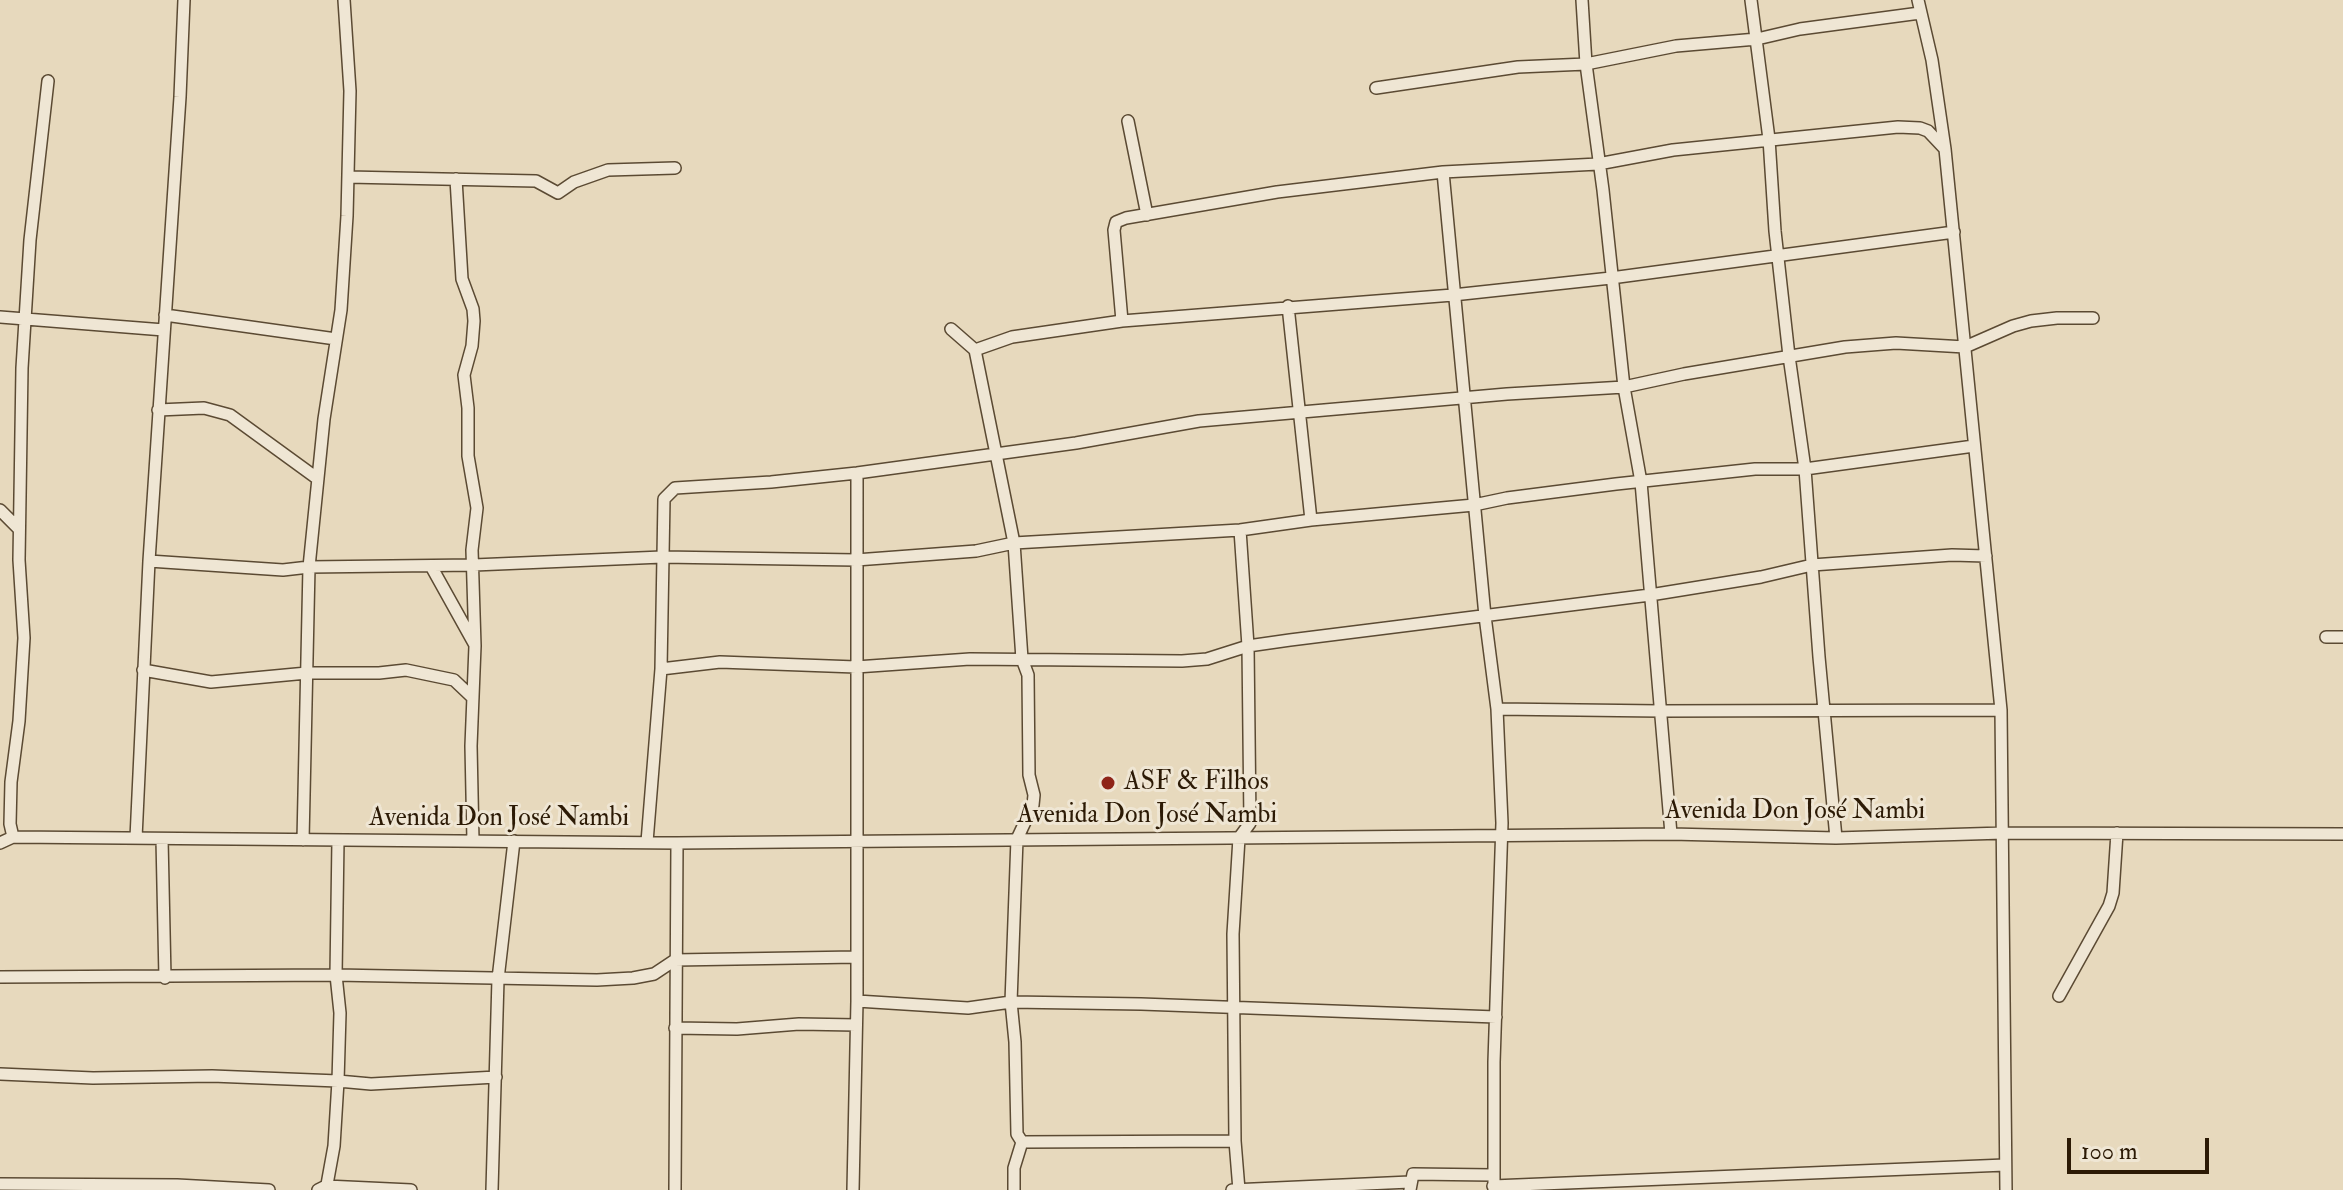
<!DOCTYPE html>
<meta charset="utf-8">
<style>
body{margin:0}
#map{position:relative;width:2343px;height:1190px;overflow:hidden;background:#e7d9bd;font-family:"IM FELL Double Pica",serif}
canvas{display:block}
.scale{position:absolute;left:2067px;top:1138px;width:142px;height:36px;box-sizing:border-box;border:4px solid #2c1a05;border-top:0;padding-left:10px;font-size:24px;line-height:28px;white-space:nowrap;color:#2c1a05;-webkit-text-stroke:6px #efe6d4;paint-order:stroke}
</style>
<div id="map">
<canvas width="2343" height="1190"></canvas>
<div class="scale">100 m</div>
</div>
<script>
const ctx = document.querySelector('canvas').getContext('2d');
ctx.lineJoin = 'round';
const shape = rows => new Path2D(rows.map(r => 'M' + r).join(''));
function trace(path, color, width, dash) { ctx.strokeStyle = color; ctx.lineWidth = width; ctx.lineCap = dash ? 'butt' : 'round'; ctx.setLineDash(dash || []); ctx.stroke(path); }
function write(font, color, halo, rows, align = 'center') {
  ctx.font = font + ' "IM FELL Double Pica",serif'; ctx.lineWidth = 6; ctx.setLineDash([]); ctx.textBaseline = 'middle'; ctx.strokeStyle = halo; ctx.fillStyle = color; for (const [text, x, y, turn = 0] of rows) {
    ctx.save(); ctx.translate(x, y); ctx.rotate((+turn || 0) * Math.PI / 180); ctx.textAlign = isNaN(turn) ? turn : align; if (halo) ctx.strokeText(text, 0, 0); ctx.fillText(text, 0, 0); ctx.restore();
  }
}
const minor = shape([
 [1582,0,1586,64,1603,190,1624,387,1641,482,1671,834],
 [1751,0,1769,139,1775,231,1789,356,1805,469,1819,657,1836,838],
 [1918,0,1932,60,1945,149,2001,710,2006,1190],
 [1376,88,1518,67,1586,64,1676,46,1757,39,1800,29,1920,13],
 [1128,121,1147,215],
 [1443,172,1485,616,1497,709,1502,823,1494,1062,1494,1190],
 [348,177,536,181,558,193,574,182,608,170,675,168],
 [456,179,462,279,473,309,474,321,472,346,464,375,468,408,468,456,477,508,472,550,475,646,471,746,473,841],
 [1288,306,1311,520],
 [165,315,336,339],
 [0,317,164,330],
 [1122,321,1114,230,1116,222,1126,218,1277,192,1443,172,1598,164,1673,150,1898,127,1920,128,1928,131,1944,148],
 [951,329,975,350,1014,543,1022,659,1028,675,1029,775,1034,795,1033,805,1017,839,1011,1002,1015,1042,1017,1134,1022,1142,1014,1168,1014,1190],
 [975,350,1012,337,1122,321,1453,295,1611,278,1954,232],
 [158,410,204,408,230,415,318,479],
 [0,510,19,529],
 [149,561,283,570,309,567,474,565,662,557,856,560,976,551,1014,543,1240,530,1311,520,1474,505,1507,498,1616,484,1755,469,1805,469,1974,446],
 [431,566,475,645],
 [2326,637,2343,637],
 [661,669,720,662,856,667,970,659,1182,661,1207,659,1248,646,1290,640,1650,595,1761,577,1812,565,1952,555,1986,556],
 [143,670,211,682,307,673,379,673,406,670,454,680,473,698],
 [1497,709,1660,711,2001,710],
 [13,837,10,824,11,782,19,721,24,638,19,560,22,368,30,240,48,81],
 [136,838,149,561,180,97,184,0],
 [162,839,165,978],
 [303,840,309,567,324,419,341,310,347,216,350,91,344,0],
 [647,842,661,669,664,499,675,488,771,482,857,473,1076,443,1199,421,1507,394,1624,387,1684,374,1845,347,1896,343,1965,347,2013,326,2031,321,2057,318,2093,318],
 [0,843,13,837,677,843,1671,834,1836,838,2004,833,2343,834],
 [0,977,336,975,597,980,633,978,654,974,675,960,856,957],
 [2059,996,2109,906,2113,893,2117,833],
 [857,1001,968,1008,1011,1002,1141,1004,1496,1017],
 [675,1028,737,1029,799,1024,856,1025],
 [0,1074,93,1078,212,1076,338,1081,371,1084,496,1077],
 [1022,1142,1235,1141],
 [0,1184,177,1185,269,1190],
 [1493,1186,2005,1165],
 [318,1190,326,1186,411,1190],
 [326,1190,334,1146,338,1081,340,1013,336,975,338,840],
 [492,1190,498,979,514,841],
 [675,1190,677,843],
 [853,1190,857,1001,857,473],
 [1232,1190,1410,1182],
 [1239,1190,1235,1141,1233,934,1239,838,1250,823,1248,646,1240,530],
 [1410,1190,1413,1174,1492,1175]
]);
trace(minor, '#5b4a33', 14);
trace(minor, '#efe6d4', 11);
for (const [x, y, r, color] of [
 [1108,783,8,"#8f2418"]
]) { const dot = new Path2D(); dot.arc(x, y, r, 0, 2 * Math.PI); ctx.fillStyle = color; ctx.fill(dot); trace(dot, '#efe6d4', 3); }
write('26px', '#2c1a05', '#efe6d4', [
 ["ASF & Filhos",1124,783]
], 'left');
write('26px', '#2c1a05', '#efe6d4', [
 ["Avenida Don José Nambi",1795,812],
 ["Avenida Don José Nambi",1147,816],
 ["Avenida Don José Nambi",499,819]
]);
</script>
